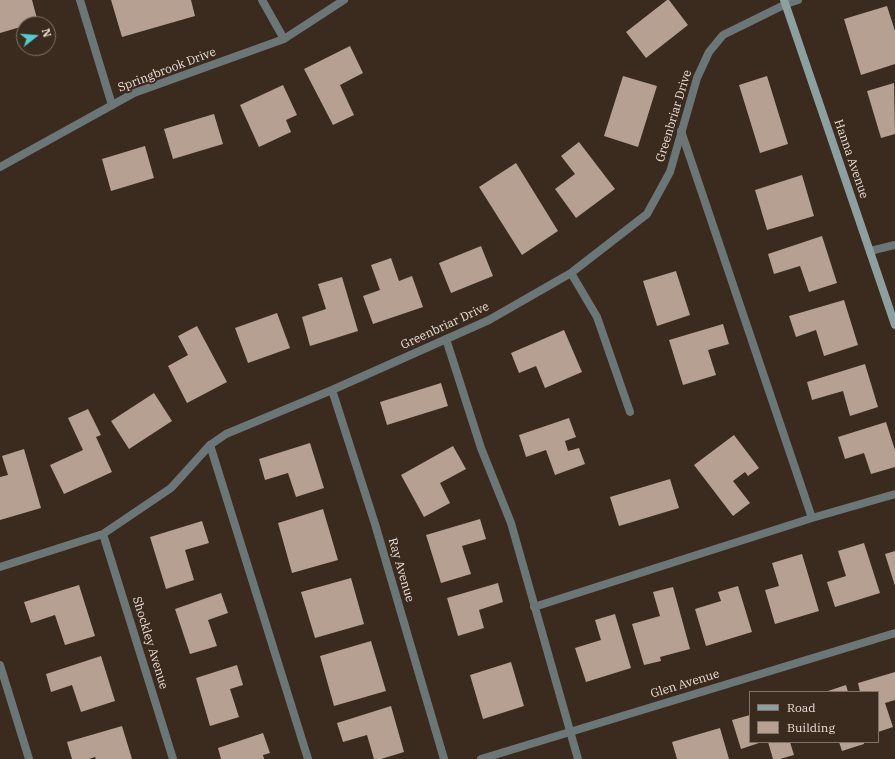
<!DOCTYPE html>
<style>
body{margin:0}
#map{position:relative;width:895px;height:759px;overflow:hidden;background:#3b2a1e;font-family:"IBM Plex Serif",serif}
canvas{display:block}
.legend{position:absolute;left:749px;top:691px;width:130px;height:52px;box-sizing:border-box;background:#3b2a1e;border:1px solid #817268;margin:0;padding:5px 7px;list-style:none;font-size:12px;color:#e9ded6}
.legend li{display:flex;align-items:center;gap:8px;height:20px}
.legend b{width:20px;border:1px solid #817268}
.north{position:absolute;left:16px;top:16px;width:40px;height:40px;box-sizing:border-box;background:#3b2a1e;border:1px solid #817268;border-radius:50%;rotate:73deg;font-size:11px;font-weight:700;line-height:16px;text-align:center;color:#e9ded6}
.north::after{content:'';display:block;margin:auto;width:14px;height:18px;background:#52cdcf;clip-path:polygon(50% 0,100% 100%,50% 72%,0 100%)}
</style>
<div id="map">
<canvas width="895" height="759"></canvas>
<ul class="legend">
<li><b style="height:5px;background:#8da0a0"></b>Road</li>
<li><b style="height:11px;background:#b5a092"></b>Building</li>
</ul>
<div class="north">N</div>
</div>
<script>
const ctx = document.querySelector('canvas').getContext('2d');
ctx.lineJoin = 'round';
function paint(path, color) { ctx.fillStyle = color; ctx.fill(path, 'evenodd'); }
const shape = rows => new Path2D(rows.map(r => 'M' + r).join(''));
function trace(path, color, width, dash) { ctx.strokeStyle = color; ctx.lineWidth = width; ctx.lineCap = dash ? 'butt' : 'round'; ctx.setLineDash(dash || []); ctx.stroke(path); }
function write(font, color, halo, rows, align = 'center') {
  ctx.font = font + ' "IBM Plex Serif",serif'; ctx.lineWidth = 4; ctx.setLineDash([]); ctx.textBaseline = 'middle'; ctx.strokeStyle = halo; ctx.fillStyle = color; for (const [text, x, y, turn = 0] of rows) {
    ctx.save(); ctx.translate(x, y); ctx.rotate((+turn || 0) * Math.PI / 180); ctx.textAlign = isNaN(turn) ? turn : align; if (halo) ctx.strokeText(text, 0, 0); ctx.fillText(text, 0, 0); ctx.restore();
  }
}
paint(shape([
 [0,0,32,0,38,22,30,24,24,24,24,26,0,33],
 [111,0,191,0,195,16,122,37],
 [667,0,669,0,688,25,646,58,626,32],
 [887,6,895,31,895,64,861,75,844,19],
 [350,46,363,73,340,85,354,115,333,125,304,69],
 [623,76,657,86,638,147,604,136],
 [767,76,788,144,760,153,739,85],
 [894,83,895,134,881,138,867,91],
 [283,85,297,115,286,120,291,132,259,147,240,105],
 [214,114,223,144,173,159,164,129],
 [579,142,615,189,576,218,555,189,575,174,561,156],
 [145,146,154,178,111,191,102,159],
 [516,163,558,231,522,255,479,187],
 [802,175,814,216,767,230,755,190],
 [822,236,837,283,809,292,800,266,774,274,768,254],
 [481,246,493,276,451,293,439,263],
 [391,258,399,281,412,276,423,307,373,324,363,296,380,290,371,265],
 [676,271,690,315,657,326,643,281],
 [342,277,358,331,310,346,302,317,326,309,318,284],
 [844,300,858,345,824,356,816,330,796,337,789,316],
 [277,313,290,348,248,363,235,328],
 [723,324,729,344,708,350,716,375,683,385,669,340],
 [197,326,227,382,187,403,168,366,188,355,178,336],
 [564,330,582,372,545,388,536,366,519,373,511,353],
 [865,364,878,407,850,416,843,391,812,400,807,382],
 [441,383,448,406,387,425,380,402],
 [154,393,172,421,129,449,111,421],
 [88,409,101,435,96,437,112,472,64,494,50,465,83,450,68,418],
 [569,418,576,437,565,441,568,451,579,448,585,464,555,475,546,450,526,457,519,435],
 [886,422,895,450,895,467,871,474,864,453,845,459,838,437],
 [734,435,759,468,748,476,745,472,733,481,750,503,733,516,694,465],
 [310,443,324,488,296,497,288,473,265,480,259,459],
 [453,446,466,469,440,483,450,503,424,517,401,475],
 [24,449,41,508,0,520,0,477,8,475,2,456],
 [670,479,679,508,619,526,610,497],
 [323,509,338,560,292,573,278,523],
 [480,519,486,539,462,546,471,574,441,583,426,535],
 [202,521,209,543,185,550,194,580,166,589,150,537],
 [864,543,880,593,835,607,827,582,846,576,838,551],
 [895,551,895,586,885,554],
 [802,554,819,611,775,624,765,590,779,586,772,563],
 [351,578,364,624,315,638,301,592],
 [498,583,503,602,479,610,484,628,458,636,447,598],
 [79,585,95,636,65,645,55,615,31,623,24,602],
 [738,586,752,632,706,646,695,609,721,601,718,592],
 [673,587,690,649,660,657,661,661,644,665,632,624,660,616,653,592],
 [221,593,228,613,208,620,217,646,190,654,175,609],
 [615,614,631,668,586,682,575,648,601,640,595,620],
 [371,641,386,691,334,706,320,656],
 [101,656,115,701,81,712,72,685,51,692,46,674],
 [511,662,524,706,483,719,470,675],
 [237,665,243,685,230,689,239,717,210,726,196,678],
 [895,672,895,700,885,703,893,727,878,732,878,692,860,692,858,683],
 [846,685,848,692,825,692],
 [391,706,404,752,381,759,374,759,367,735,343,742,337,723],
 [750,715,750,742,762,742,741,749,732,720],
 [122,726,132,759,96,759,95,757,89,759,72,759,67,742],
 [720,728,729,759,677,759,672,742],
 [263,733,270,753,263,755,264,759,221,759,218,748],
 [768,742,790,742,794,755,780,759,773,759],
 [839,742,864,742,864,744,842,751]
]), '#b5a092');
trace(shape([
 [80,0,112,105],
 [681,131,812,518],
 [870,251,895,245],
 [446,339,481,448,511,523,578,759],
 [210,445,308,759],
 [534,607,812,518,895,494],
 [0,665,29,759]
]), '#6b7777', 8);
trace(shape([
 [262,0,284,39],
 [0,167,134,93,284,39,344,0],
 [571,273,597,317,630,412],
 [332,390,375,524,444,759],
 [103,534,173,759],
 [0,567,103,534,171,488,210,445,226,434,332,390,489,320,571,273,647,214,670,172,697,78,709,52,723,35,786,4,798,0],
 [481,759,895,633]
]), '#6b7777', 8);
trace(shape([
 [784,0,895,325]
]), '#8da0a0', 8);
write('12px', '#e9ded6', '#3b2a1e', [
 ["Springbrook Drive",167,70,-21],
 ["Greenbriar Drive",674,116,-73],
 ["Hanna Avenue",851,159,71],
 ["Greenbriar Drive",445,326,-25],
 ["Ray Avenue",401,570,74],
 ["Shockley Avenue",150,643,73],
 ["Glen Avenue",685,684,-17]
]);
</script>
